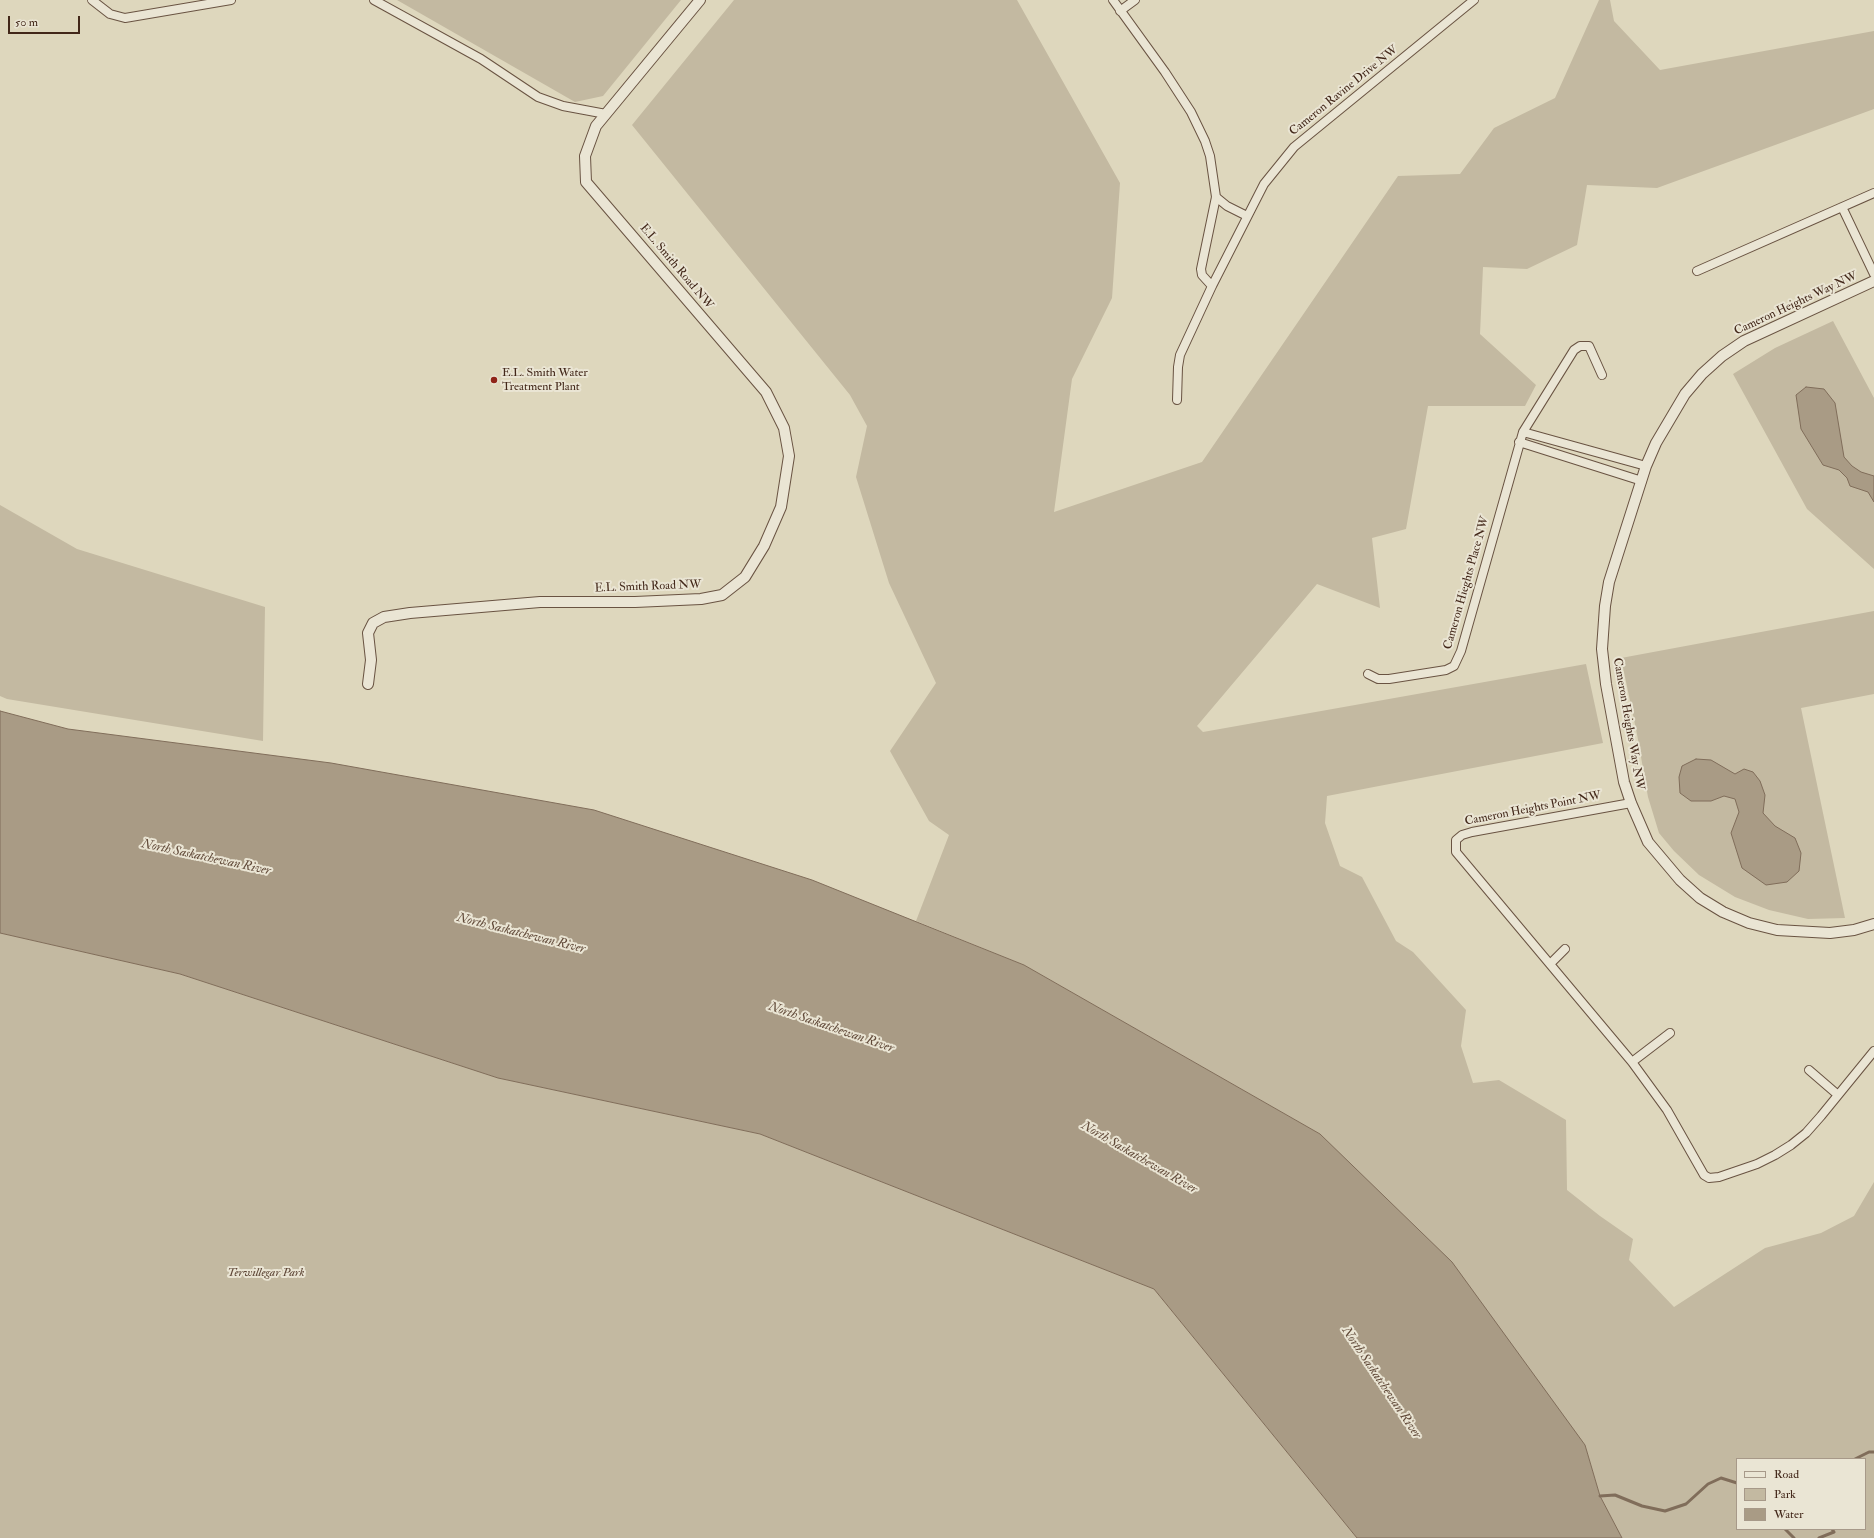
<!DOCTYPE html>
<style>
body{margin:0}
#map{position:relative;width:1874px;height:1538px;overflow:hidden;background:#ded7bd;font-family:"IM FELL Double Pica",serif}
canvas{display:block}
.legend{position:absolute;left:1736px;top:1458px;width:130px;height:72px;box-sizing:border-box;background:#eae5d4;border:1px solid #a79989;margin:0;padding:5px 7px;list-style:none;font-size:12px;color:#422719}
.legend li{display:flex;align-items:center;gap:8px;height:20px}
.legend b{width:20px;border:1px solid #a79989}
.scale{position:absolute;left:8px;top:16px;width:72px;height:18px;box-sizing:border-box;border:2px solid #422719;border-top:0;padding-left:5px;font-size:12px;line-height:14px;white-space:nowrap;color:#422719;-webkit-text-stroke:3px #eae5d4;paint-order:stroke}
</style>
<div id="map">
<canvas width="1874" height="1538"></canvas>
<ul class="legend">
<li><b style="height:5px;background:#eae5d4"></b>Road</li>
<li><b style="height:11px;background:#c3b9a1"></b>Park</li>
<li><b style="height:11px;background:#a99b85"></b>Water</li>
</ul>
<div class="scale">50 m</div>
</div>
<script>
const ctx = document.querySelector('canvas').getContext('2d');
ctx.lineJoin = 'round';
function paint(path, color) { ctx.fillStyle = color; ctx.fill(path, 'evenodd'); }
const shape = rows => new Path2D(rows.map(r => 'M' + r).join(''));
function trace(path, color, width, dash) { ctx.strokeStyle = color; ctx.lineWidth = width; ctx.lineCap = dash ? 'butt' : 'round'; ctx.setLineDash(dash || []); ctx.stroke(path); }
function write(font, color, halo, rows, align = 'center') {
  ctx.font = font + ' "IM FELL Double Pica",serif'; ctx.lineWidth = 4; ctx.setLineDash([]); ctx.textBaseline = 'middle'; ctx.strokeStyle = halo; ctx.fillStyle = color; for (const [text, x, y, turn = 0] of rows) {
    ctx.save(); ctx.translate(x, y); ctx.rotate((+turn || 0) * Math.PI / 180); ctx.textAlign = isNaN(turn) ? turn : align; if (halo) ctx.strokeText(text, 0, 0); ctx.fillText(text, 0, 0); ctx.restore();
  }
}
paint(shape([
 [397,0,681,0,603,96,575,102],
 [734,0,1017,0,1120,183,1112,298,1072,379,1054,512,1202,462,1398,176,1460,174,1494,128,1555,98,1599,0,1610,0,1614,21,1660,70,1874,31,1874,109,1657,188,1587,185,1577,245,1527,269,1483,267,1480,334,1536,385,1525,406,1428,406,1406,529,1372,538,1380,608,1317,584,1197,726,1203,732,1586,664,1603,743,1327,796,1325,823,1340,866,1362,877,1396,941,1413,952,1466,1010,1461,1046,1473,1083,1499,1080,1566,1120,1567,1190,1600,1216,1633,1239,1629,1260,1674,1307,1765,1248,1821,1233,1854,1216,1874,1182,1874,1538,1622,1538,1600,1496,1585,1445,1320,1134,1024,965,916,921,949,835,929,821,890,751,936,683,889,583,856,477,867,426,850,395,632,125],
 [1737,1459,1865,1459,1865,1529,1737,1529],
 [1833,321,1874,398,1874,569,1807,509,1733,374,1775,348],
 [0,505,77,549,265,607,263,741,7,699,0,696],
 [1874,611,1874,694,1801,708,1845,918,1808,919,1769,910,1735,897,1699,875,1674,851,1659,833,1648,797,1637,734,1621,658],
 [0,933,180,974,498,1078,760,1134,1154,1289,1357,1538,0,1538]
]), '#c3b9a1');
const water = shape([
 [1806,387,1824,389,1835,403,1844,457,1852,466,1861,472,1874,476,1874,502,1868,492,1850,486,1847,478,1839,470,1823,465,1801,429,1796,395,1806,387],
 [0,711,68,729,331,763,594,810,812,880,1024,965,1320,1134,1452,1262,1585,1445,1600,1496,1622,1538,1357,1538,1154,1289,760,1134,498,1078,180,974,0,933,0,711],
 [1696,759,1711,760,1735,774,1744,769,1753,772,1760,781,1765,795,1763,813,1775,826,1795,838,1801,853,1799,871,1787,882,1766,885,1742,868,1731,833,1739,812,1735,799,1724,796,1711,801,1691,801,1680,793,1679,777,1682,766,1696,759]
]);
paint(water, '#a99b85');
trace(water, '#806d5a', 1);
trace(shape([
 [1855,1459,1869,1452,1874,1452],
 [1600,1496,1615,1495,1642,1506,1665,1511,1686,1504,1708,1484,1721,1478,1737,1483],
 [1785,1529,1794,1538],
 [1819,1538,1834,1532,1832,1529]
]), '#806d5a', 3);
const minor = shape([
 [92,0,110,14,125,18,231,0],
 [374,0,481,59,538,97,563,106,606,114],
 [1113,0,1165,72,1191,112,1205,141,1210,156,1216,197,1201,269,1202,275,1212,286],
 [1120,11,1135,0],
 [1216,197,1227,206,1247,216],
 [1842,207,1874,274],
 [1697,271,1874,193],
 [1177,400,1178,367,1180,355,1212,286,1264,184,1294,147,1474,0],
 [1523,432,1646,466],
 [1519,442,1642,481],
 [1368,674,1378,679,1389,679,1446,670,1454,666,1461,651,1523,432,1574,350,1580,346,1589,346,1602,375],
 [1631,803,1472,832,1462,835,1456,840,1456,852,1632,1062,1667,1110,1704,1175,1709,1178,1719,1177,1757,1164,1775,1155,1791,1145,1806,1133,1821,1116,1874,1051],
 [1550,964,1565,949],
 [1632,1062,1670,1033],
 [1809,1070,1838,1095]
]);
const tertiary = shape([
 [1874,281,1744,341,1722,356,1702,374,1685,394,1656,443,1646,466,1609,582,1605,606,1602,649,1606,684,1624,782,1631,803,1648,842,1680,880,1700,898,1723,912,1749,923,1777,930,1830,933,1854,930,1874,924],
 [368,684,371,660,368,633,373,623,384,617,410,613,540,602,635,602,701,599,722,595,745,577,764,546,781,507,789,456,784,428,766,392,586,182,585,156,596,126,700,0]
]);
trace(minor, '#695342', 10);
trace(tertiary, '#695342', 12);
trace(minor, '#eae5d4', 8);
trace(tertiary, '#eae5d4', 10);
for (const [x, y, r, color] of [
 [494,380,4,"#8f2418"]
]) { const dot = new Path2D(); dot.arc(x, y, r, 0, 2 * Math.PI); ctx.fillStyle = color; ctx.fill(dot); trace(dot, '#eae5d4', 1.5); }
write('12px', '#422719', '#eae5d4', [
 ["Cameron Ravine Drive NW",1344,91,-39],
 ["E.L. Smith Road NW",676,267,50],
 ["Cameron Heights Way NW",1796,304,-25],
 ["Cameron Hieghts Place NW",1467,583,-74],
 ["E.L. Smith Road NW",648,587,-2],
 ["Cameron Heights Way NW",1628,724,80],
 ["Cameron Heights Point NW",1533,809,-11]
]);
write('12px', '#422719', '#eae5d4', [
 ["E.L. Smith Water",502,373],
 ["Treatment Plant",502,387]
], 'left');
write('italic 12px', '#5c4434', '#eae5d4', [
 ["Terwillegar Park",266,1273]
]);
write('italic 13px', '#614a39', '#eae5d4', [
 ["North Saskatchewan River",206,858,12],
 ["North Saskatchewan River",521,934,14],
 ["North Saskatchewan River",831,1028,19],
 ["North Saskatchewan River",1139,1158,30],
 ["North Saskatchewan River",1381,1383,56]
]);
</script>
